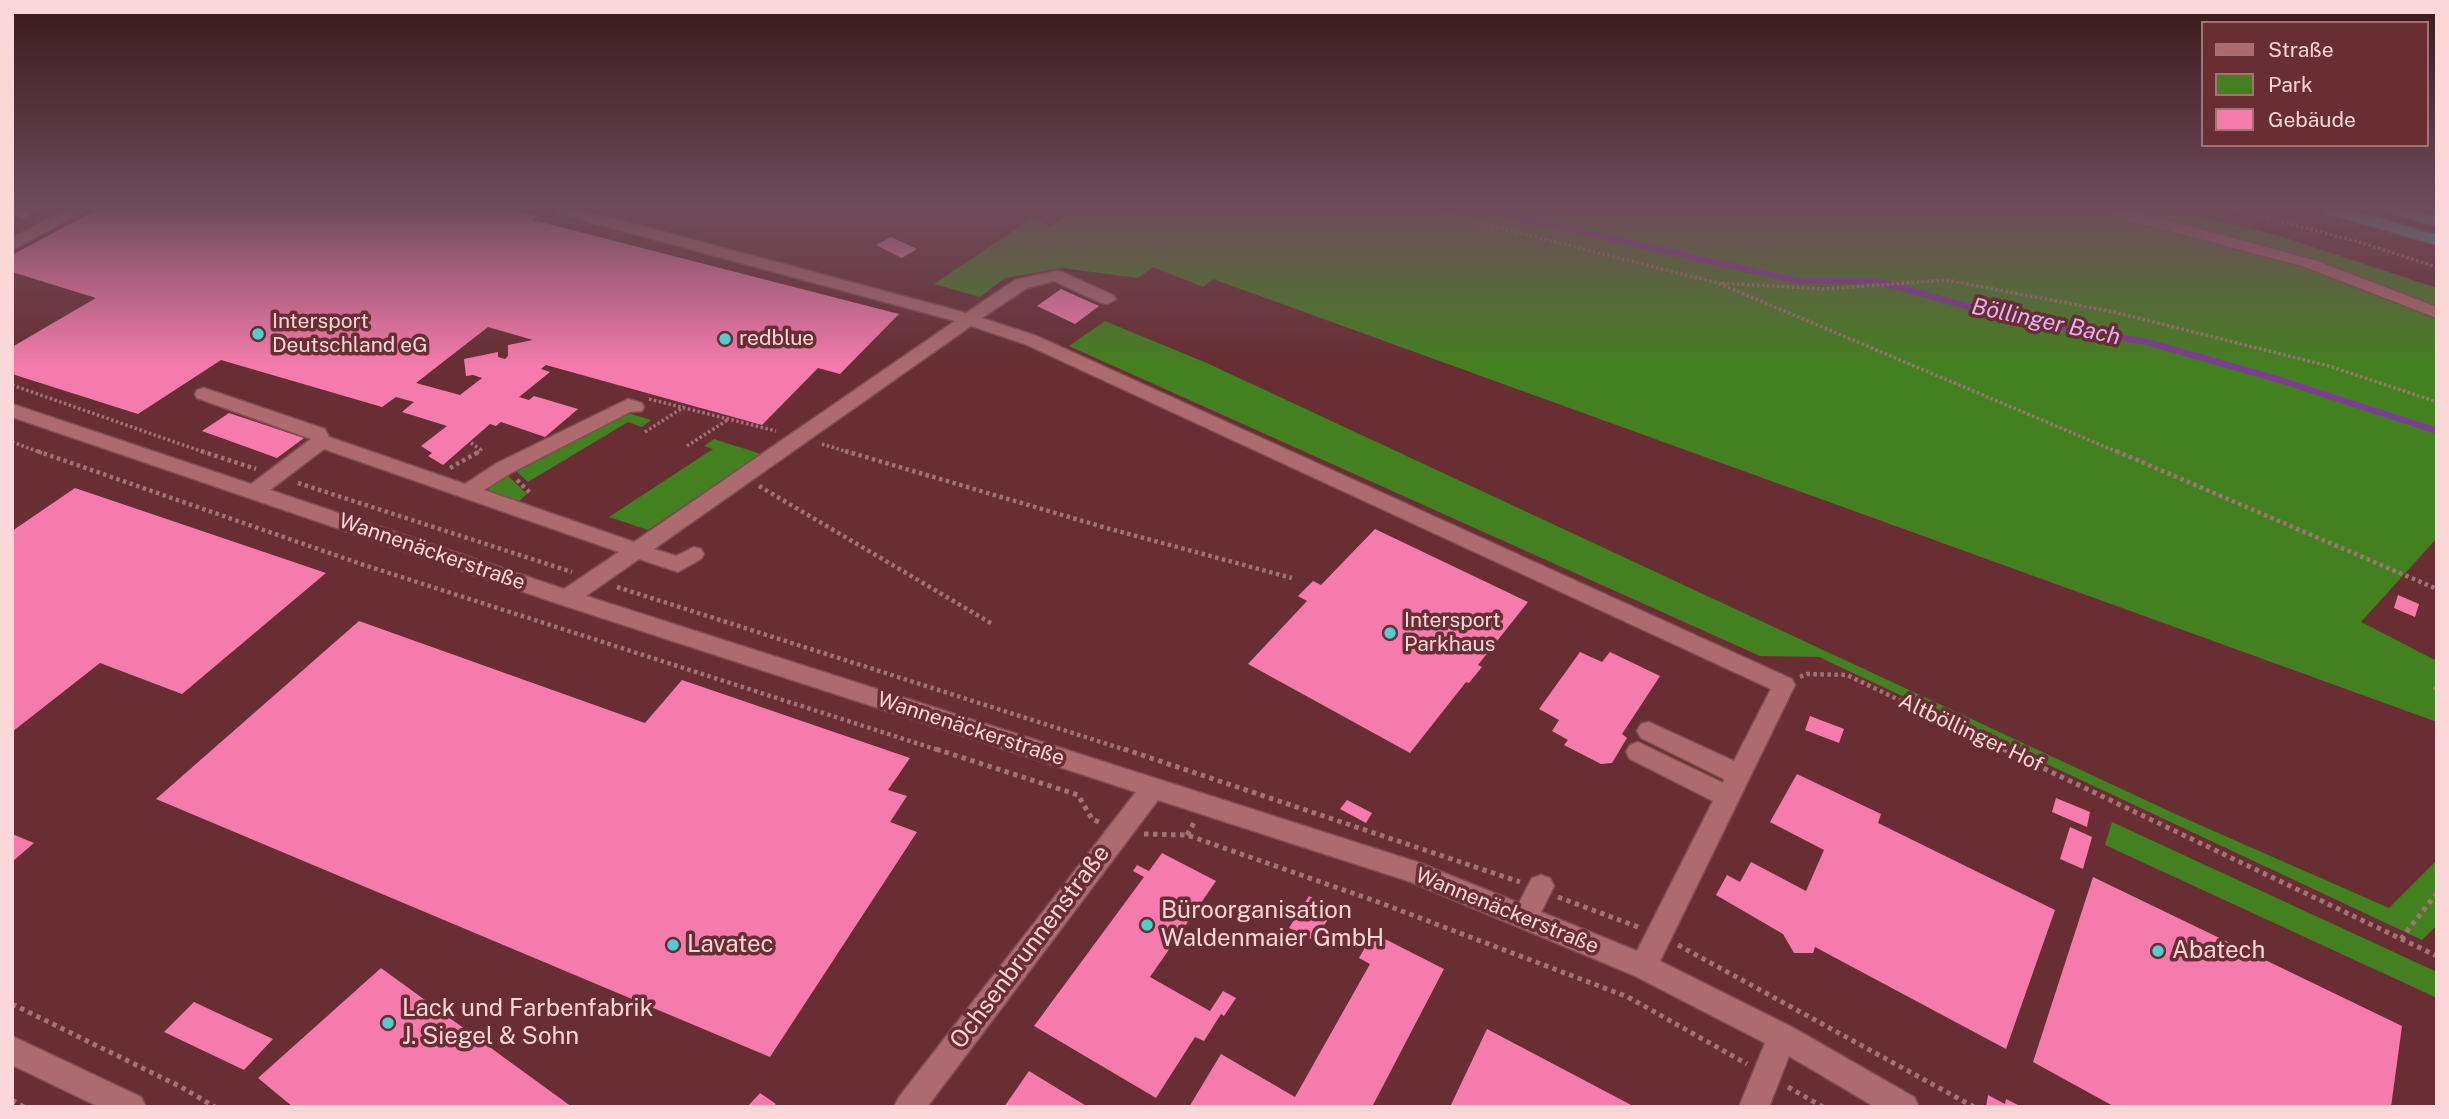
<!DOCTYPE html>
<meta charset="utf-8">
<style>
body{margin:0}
#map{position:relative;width:2449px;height:1119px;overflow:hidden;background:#682e33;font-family:"Public Sans",sans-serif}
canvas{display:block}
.frame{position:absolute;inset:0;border:14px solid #fcd7d8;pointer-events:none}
.legend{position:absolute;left:2201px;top:21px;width:228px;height:126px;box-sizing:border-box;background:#682e33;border:2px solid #a37275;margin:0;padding:9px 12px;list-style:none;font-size:21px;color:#fcd7d8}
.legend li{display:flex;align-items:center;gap:14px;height:35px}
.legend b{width:35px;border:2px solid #a37275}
</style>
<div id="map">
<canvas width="2449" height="1119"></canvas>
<div class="frame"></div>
<ul class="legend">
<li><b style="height:9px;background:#ad6b6f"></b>Straße</li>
<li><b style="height:19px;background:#43801f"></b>Park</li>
<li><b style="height:19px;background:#f57bac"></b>Gebäude</li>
</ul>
</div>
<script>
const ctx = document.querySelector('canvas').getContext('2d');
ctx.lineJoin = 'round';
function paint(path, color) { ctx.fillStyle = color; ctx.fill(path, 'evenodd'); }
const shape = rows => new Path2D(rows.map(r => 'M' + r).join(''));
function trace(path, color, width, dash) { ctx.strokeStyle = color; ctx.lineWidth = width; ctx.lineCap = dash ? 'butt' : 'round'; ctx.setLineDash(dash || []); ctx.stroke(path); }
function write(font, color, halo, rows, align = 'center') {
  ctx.font = font + ' "Public Sans",sans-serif'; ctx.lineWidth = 7; ctx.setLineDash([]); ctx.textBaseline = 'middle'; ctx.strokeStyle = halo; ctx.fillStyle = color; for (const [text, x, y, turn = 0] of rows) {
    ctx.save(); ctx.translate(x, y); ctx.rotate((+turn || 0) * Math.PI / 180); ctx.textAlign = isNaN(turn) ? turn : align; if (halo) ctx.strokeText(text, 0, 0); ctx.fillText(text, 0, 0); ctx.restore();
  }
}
paint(shape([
 [1075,210,2174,210,2280,236,2437,288,2437,538,2361,622,2437,661,2437,722,1213,279,1203,287,1153,267,1138,278,1062,268,1005,278,980,297,934,284,1032,218,1051,226],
 [1105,321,1209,364,2184,818,2389,908,2437,860,2437,925,2422,940,1819,657,1760,656,1069,346],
 [628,413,651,420,642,427,628,422,528,482,516,471],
 [714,439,761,454,648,530,609,517,713,449,704,446],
 [506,474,527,494,519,501,488,491,492,483],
 [2112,822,2437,972,2437,998,2105,845]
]), '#43801f');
trace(shape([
 [1484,210,1798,281,1877,281,2009,318,2147,342,2280,380,2437,431]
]), '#803a98', 6);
paint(shape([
 [16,210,38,210,24,218,12,215],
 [96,210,515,210,538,216,533,220,899,314,840,374,818,368,762,425,546,365,541,369,550,372,519,397,529,400,534,396,578,409,545,437,501,422,496,426,490,424,443,465,428,456,432,453,421,446,447,426,402,412,414,402,396,397,382,407,221,360,138,414,12,374,12,347,96,298,12,272,12,255],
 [488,327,533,340,508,345,508,356,505,359,498,357,498,352,464,359,466,376,473,375,482,378,460,395,416,383],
 [891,237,917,249,902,258,876,245],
 [1061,289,1099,306,1075,324,1037,306],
 [229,413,304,438,277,458,202,431],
 [75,488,326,573,182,694,100,663,12,732,12,531],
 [1375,529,1528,602,1478,665,1482,667,1469,683,1466,682,1410,753,1248,664,1307,601,1298,596,1313,581,1321,585],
 [2398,595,2419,604,2415,617,2394,608],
 [359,621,645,723,682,680,910,758,888,790,907,796,890,822,917,832,770,1057,156,799],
 [1580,652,1602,662,1610,652,1660,676,1622,734,1627,738,1612,763,1601,764,1564,745,1568,740,1552,731,1559,720,1539,709],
 [1810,716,1844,729,1839,743,1805,730],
 [1797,774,1881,814,1878,823,2055,910,2006,1049,1815,947,1813,953,1794,953,1783,934,1716,895,1727,875,1740,882,1751,862,1806,891,1824,850,1770,822],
 [2056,798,2090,812,2087,827,2052,812],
 [1347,800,1372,813,1366,823,1340,809],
 [2070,827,2092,837,2083,869,2060,859],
 [12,834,34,843,12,862],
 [1162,853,1216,881,1150,977,1210,1011,1223,991,1236,998,1224,1016,1221,1014,1204,1041,1195,1037,1156,1098,1034,1026,1144,877,1133,871,1137,865,1149,871],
 [2093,877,2402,1026,2391,1107,2115,1107,2033,1062],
 [1309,896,1334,909,1315,941,1289,928],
 [1373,933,1444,969,1372,1107,1189,1107,1221,1054,1295,1097,1370,964,1359,958],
 [381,968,572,1107,293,1107,258,1078],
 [194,1002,273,1039,244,1070,164,1032],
 [1487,1029,1635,1107,1450,1107],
 [1029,1071,1088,1107,1004,1107],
 [760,1093,776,1104,773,1107,749,1105],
 [1988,1095,2005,1104,2006,1099,2022,1107,1986,1107]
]), '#f57bac');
const minor = shape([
 [65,210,86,210,12,250,12,238,65,210],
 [555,210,582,210,966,313,1015,280,1056,271,1062,272,1113,295,1116,299,1107,304,1101,303,1054,281,1027,288,982,318,1037,336,1792,679,1795,685,1660,961,1792,1027,1914,1097,1919,1107,1875,1107,1789,1056,1769,1107,1739,1107,1765,1043,1633,975,1411,882,1158,800,927,1107,894,1107,899,1097,1136,792,559,604,12,417,12,404,251,484,311,439,197,398,195,394,197,390,204,388,325,429,329,437,465,484,497,463,628,399,642,403,644,407,642,411,630,412,511,473,484,490,634,542,955,321,557,213,555,210],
 [971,326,1025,344,1771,689,1734,761,1649,722,1641,724,1637,731,1641,738,1724,779,1723,783,1638,742,1630,745,1626,752,1630,759,1713,801,1637,951,1541,912,1554,886,1550,878,1541,875,1532,878,1519,903,1417,862,586,596,639,559,678,572,701,559,704,554,701,549,694,547,676,556,654,549,971,326],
 [324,449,619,552,564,589,270,490,324,449],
 [2100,210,2129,210,2314,260,2437,307,2437,318,2302,266,2102,213,2100,210],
 [12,1036,141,1097,146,1107,99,1107,12,1065,12,1036]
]);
const highway = shape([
 [2324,210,2351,210,2437,235,2437,245,2326,213,2324,210],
 [2389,210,2416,210,2437,216,2437,226,2391,213,2389,210]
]);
trace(minor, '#7f4e53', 3);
trace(highway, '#7f4e53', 3);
trace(shape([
 [1428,210,1718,283,2120,453],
 [2238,210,2359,242,2437,267],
 [1722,283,1823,289,1946,280,2114,312,2329,366,2437,402],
 [12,385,206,453],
 [649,399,776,431],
 [645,432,684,407],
 [12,442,42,453],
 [471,443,481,450,477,453],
 [822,444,851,453],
 [687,446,729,419]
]), '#a37275', 3.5, [2.5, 2.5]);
trace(shape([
 [37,451,361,564,941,751],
 [201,451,256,469],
 [845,451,1103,527,1292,578],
 [2116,451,2437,589],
 [450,468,480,451],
 [517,480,530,493],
 [298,483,572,572],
 [759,486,994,625],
 [617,587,1129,751],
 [1800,677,1807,674,1847,675,2006,751],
 [2434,687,2437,689]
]), '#a37275', 4.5, [3.5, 3.5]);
trace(shape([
 [936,749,1078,795,1092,819,1099,822],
 [1124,749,1520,882],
 [2003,749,2437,956],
 [1144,834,1187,835,1378,902,1628,997,1747,1064],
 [1187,835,1195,821],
 [1558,897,1638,927],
 [2401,939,2437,893],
 [1678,945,1974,1107],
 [12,1004,181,1087,215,1107],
 [1788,1087,1823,1107],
 [12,1100,24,1107]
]), '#a37275', 5, [4.5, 4.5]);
paint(minor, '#ad6b6f');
paint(highway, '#3fabac');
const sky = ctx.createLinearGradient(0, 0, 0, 367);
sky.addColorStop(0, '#39191c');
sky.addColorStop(0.57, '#6f4c5b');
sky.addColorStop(1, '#6f4c5b00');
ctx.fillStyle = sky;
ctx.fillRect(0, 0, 2449, 367);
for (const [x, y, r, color] of [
 [258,334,7,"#52cdce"],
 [725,339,7,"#52cdce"],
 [1390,633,7,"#52cdce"],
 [1147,925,7,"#52cdce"],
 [673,945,7,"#52cdce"],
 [2158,951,7,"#52cdce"],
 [388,1023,7,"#52cdce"]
]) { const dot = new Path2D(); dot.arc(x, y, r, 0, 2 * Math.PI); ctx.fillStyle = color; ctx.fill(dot); trace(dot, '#682e33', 2.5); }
write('21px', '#fcd7d8', '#682e33', [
 ["Intersport",272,322],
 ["Deutschland eG",272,346],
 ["redblue",739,339],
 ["Intersport",1404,621],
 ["Parkhaus",1404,645]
], 'left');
write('21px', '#fcd7d8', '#682e33', [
 ["Wannenäckerstraße",432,552,19],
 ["Wannenäckerstraße",971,729,18],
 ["Altböllinger Hof",1971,733,25],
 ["Wannenäckerstraße",1507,911,22]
]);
write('italic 23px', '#e3b0f7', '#682e33', [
 ["Böllinger Bach",2046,322,12]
]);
write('24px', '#fcd7d8', '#682e33', [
 ["Büroorganisation",1161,911],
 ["Waldenmaier GmbH",1161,939],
 ["Lavatec",687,945],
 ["Abatech",2172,951],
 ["Lack und Farbenfabrik",402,1009],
 ["J. Siegel & Sohn",402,1037]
], 'left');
write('24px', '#fcd7d8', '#682e33', [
 ["Ochsenbrunnenstraße",1030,947,-53]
]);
</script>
